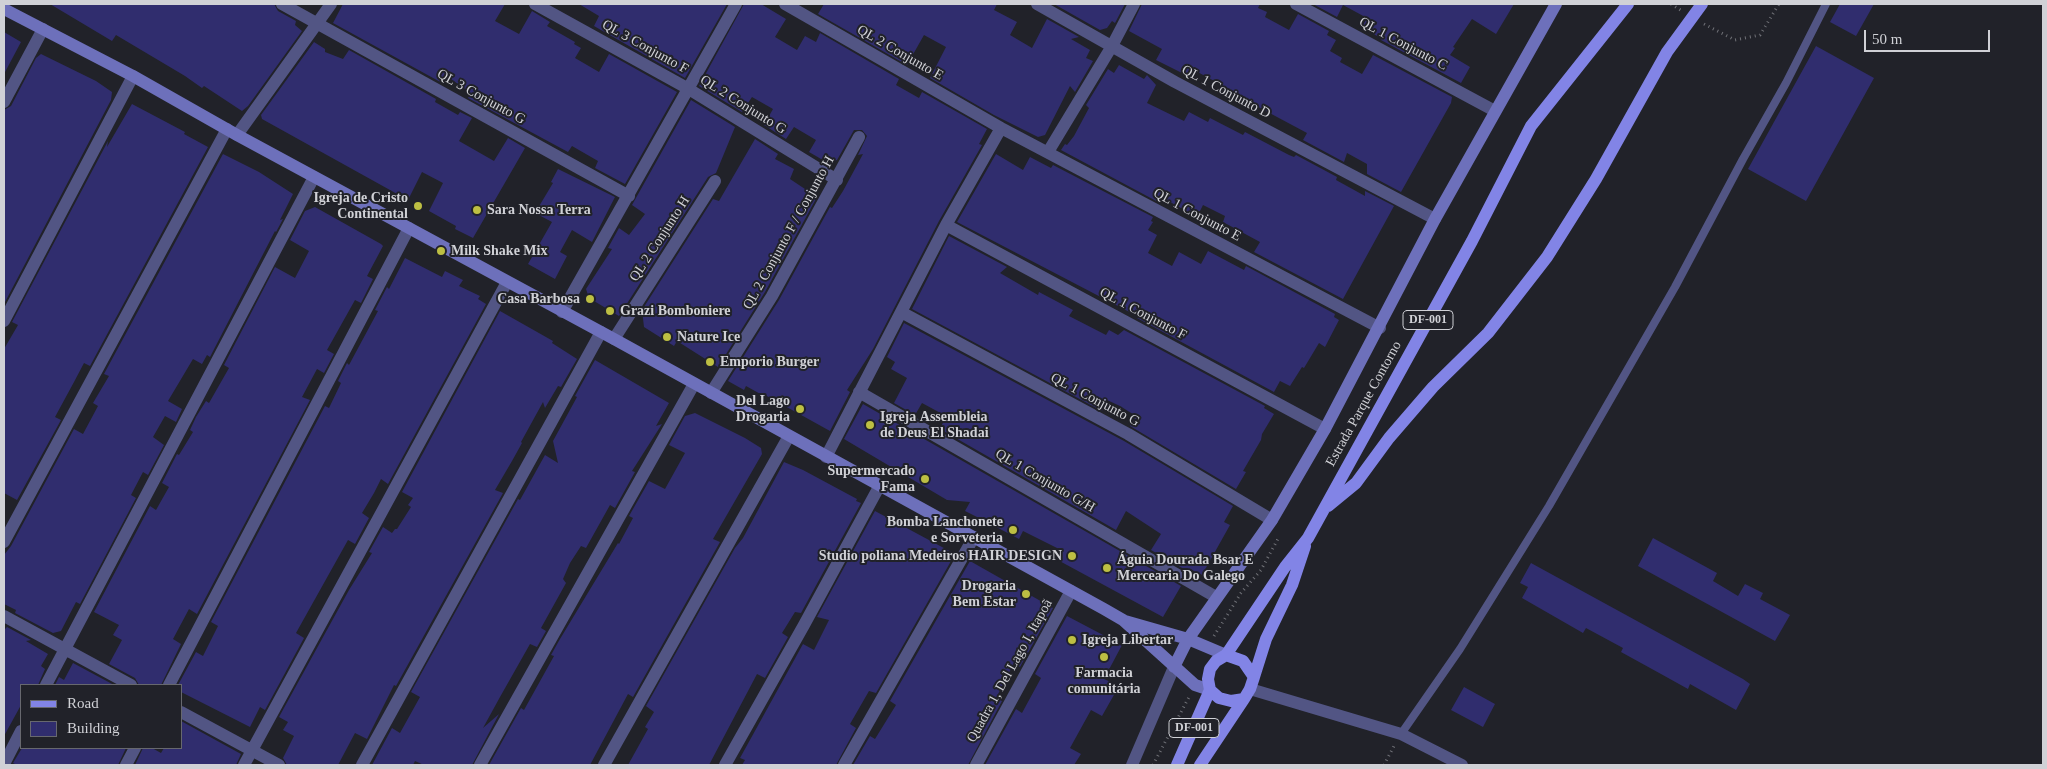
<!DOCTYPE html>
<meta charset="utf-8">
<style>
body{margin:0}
#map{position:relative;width:2047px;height:769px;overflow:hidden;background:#212229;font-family:"Times New Roman",serif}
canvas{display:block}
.frame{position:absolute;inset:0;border:5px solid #d0d1d6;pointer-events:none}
.legend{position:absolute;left:20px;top:684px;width:162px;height:65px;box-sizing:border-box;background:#212229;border:1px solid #67686e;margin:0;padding:6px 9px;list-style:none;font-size:15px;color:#d0d1d6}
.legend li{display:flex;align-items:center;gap:10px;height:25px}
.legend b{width:25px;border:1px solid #67686e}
.scale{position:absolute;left:1864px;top:30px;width:126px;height:22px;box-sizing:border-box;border:2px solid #d0d1d6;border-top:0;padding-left:6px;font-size:15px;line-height:18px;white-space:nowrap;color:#d0d1d6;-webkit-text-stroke:4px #212229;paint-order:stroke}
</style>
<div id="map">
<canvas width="2047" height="769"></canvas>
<div class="frame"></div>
<ul class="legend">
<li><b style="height:6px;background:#8284e6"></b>Road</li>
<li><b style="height:14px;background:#302d6e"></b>Building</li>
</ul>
<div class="scale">50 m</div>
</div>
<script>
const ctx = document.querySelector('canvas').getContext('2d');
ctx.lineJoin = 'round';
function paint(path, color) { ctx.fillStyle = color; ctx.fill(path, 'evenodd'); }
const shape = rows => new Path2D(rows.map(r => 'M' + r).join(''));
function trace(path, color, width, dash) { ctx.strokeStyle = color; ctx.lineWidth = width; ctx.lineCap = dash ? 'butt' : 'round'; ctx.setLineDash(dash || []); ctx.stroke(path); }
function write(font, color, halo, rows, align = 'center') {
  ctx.font = font + ' "Times New Roman",serif'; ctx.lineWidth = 4; ctx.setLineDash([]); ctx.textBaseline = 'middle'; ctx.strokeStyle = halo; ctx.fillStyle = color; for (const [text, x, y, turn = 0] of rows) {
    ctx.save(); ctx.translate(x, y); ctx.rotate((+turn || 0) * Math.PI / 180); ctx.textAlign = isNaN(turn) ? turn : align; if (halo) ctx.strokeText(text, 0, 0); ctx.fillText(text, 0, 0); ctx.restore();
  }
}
paint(shape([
 [50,4,274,4,278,11,296,21,295,25,302,31,248,106,242,111,204,86,202,88,185,76,116,35,112,41],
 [343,4,505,4,495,21,519,34,532,11,550,22,547,26,575,42,574,44,581,48,575,58,599,72,609,54,677,92,625,184,595,168,598,161,572,146,568,152,468,98,471,93,448,77,444,84,333,23],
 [579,4,727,4,685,78,594,26,599,16],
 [744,4,761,4,786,19,775,37,797,50,805,36,816,42,820,33,899,79,896,85,919,98,922,92,987,129,979,144,982,145,939,221,873,349,847,390,850,392,830,431,765,395,764,396,746,386,744,390,728,381,779,300,830,207,832,208,843,191,863,154,858,155,867,136,862,130,854,130,837,160,828,163,809,152,816,140,794,127,786,139,764,125,773,109,752,97,742,112,699,86],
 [824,4,997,4,994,10,1017,22,1010,35,1032,48,1047,19,1079,37,1071,39,1090,50,1086,58,1093,61,1075,92,1070,86,1045,135,1038,137,994,115,930,78,946,47,924,35,907,65,818,14],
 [1054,4,1125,4,1115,23,1112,21,1107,28,1100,30],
 [1142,4,1260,4,1258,8,1267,12,1265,17,1289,30,1298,14,1329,31,1327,35,1336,40,1330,51,1342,58,1340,62,1362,74,1373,55,1452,97,1451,103,1401,192,1367,174,1367,164,1347,153,1344,162,1303,140,1307,133,1219,86,1220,84,1192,69,1188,76,1156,60,1162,49,1129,31],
 [1313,4,1514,4,1496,34,1472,19,1453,47,1455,48,1450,55,1470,67,1461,83,1381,40,1382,39,1362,27,1367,18,1343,5,1337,17],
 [1840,4,1874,4,1856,36,1830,22],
 [4,32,21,42,4,74],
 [314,42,325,49,325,52,343,59,349,50,436,99,435,102,458,115,460,112,472,118,459,141,494,161,508,138,525,148,473,238,455,229,456,226,429,211,443,183,422,172,408,200,262,119,261,115],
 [1816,46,1874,78,1806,201,1748,169],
 [41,54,96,81,112,92,111,100,4,304,4,110,11,106,36,58],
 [1119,65,1144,79,1147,75,1156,85,1147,103,1184,121,1189,112,1208,122,1210,118,1243,135,1245,132,1289,155,1294,157,1296,155,1337,177,1336,180,1365,196,1365,191,1394,206,1343,299,1254,252,1260,242,1223,222,1225,216,1203,205,1197,217,1163,198,1160,203,1061,150,1065,144,1067,145,1074,136,1089,108,1086,105,1108,69,1114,73],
 [691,100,735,127,716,173,708,177,619,316,589,298,586,289,612,249,608,248,619,228,629,235,645,214,632,205],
 [132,104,185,132,184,134,208,147,90,366,84,363,74,382,55,417,61,420,17,500,4,493,4,349,18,325,12,322,108,141,107,147],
 [755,139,778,154,775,159,794,169,790,179,817,197,765,292,718,367,677,341,674,346,644,327,642,310,713,199,719,201],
 [223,154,259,172,293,194,280,220,283,219,276,232,275,231,210,357,207,355,202,364,193,359,168,401,182,409,176,422,165,416,153,437,164,445,148,475,143,472,131,495,136,498,80,604,76,602,61,631,53,633,15,613,16,610,4,604,4,555,11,546,74,429,83,434,98,406,93,403,109,376,104,374],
 [996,154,1023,170,1030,157,1051,168,1053,165,1153,217,1151,221,1153,222,1148,230,1157,235,1148,253,1172,266,1179,252,1201,264,1208,251,1244,270,1246,266,1335,314,1334,317,1339,320,1325,347,1319,343,1304,368,1302,367,1290,386,1280,381,1274,392,1137,318,1139,317,957,222],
 [558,169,615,197,592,242,572,230,560,252,567,256,555,279,528,264,552,222,535,213,553,183,551,182],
 [315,207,381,244,383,246,367,276,373,279,361,303,355,300,327,350,334,354,324,373,317,369,302,397,310,400,197,614,189,609,173,639,181,644,161,685,139,685,135,678,109,664,122,640,113,635,119,625,94,612,150,506,156,510,169,487,162,483,177,454,179,455,193,432,190,430,196,417,206,401,209,403,229,368,224,365,275,267,295,278,309,251,290,240,305,211],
 [949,236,1007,267,1000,273,1038,295,1039,292,1073,310,1069,316,1106,335,1109,330,1118,335,1124,330,1265,406,1264,408,1274,414,1262,434,1261,440,1243,471,1246,472,1236,489,1130,426,1136,416,1120,406,1107,400,1102,411,912,309],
 [405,258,442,277,445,271,463,280,459,286,480,296,478,299,486,304,388,484,381,479,374,493,362,513,369,518,355,544,348,540,296,633,304,638,265,710,260,707,250,727,181,692,181,685,178,685,196,652,203,656,218,626,211,622,325,406,329,408,341,383,338,381,347,363,349,365,378,311,375,310,387,287,389,289],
 [500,311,553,341,552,343,577,359,561,387,558,386,545,408,543,402,521,442,522,443,512,461,495,490,503,493,396,686,394,685,367,739,355,733,338,765,287,765,283,758,294,736,283,730,288,722,279,717,349,590,372,553,369,552,383,527,392,533,395,529,397,529,411,507,408,505,413,498,402,492],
 [904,323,1124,441,1233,506,1224,522,1230,525,1202,575,1190,569,1189,572,1151,550,1161,534,1126,511,1116,530,940,429,946,416,922,403,915,415,894,403,907,378,891,369,895,362,887,357],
 [595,360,669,403,656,426,662,424,632,471,635,472,615,508,610,505,586,548,581,546,570,563,563,579,566,583,541,628,546,631,537,647,530,644,500,697,483,728,499,714,472,765,424,765,415,761,413,765,372,765,392,728,400,733,420,697,411,692,518,499,520,500,545,455,558,463,553,441,577,397,575,396],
 [863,404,1181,586,1163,617,1054,558,1059,549,1023,531,1019,539,983,520,965,511,970,502,947,500,844,439],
 [695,413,745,438,761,448,762,454,713,539,720,542,633,697,628,694,590,765,489,765,521,708,524,710,554,656,551,655,560,639,618,543,619,544,633,518,629,516,649,481,665,489,685,453,669,445,685,416],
 [784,462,803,470,857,499,856,501,861,503,801,613,795,612,782,633,788,637,765,678,757,674,709,765,628,765,648,729,645,727,654,712,646,706,735,548,743,538],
 [875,511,955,554,876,693,869,691,850,724,856,728,836,765,742,765,745,760,740,758,803,644,814,650,829,620,817,617],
 [1653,538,1717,573,1713,581,1738,596,1745,584,1763,593,1760,599,1790,615,1775,641,1638,566],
 [970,561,1053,608,1020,667,1014,663,996,698,1002,701,968,765,853,765,870,736,875,739,896,705,890,701],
 [1531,563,1743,679,1750,684,1736,710,1690,684,1688,689,1661,674,1621,652,1623,648,1586,628,1583,633,1522,598,1528,587,1520,583],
 [1067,616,1122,645,1104,679,1119,686,1102,716,1091,710,1070,748,1081,754,1074,765,985,765,1016,709,1022,713,1041,678,1035,674],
 [7,627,31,640,26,641,48,654,41,666,45,669,38,685,21,685,21,705,4,736,4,630],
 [73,663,114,685,55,685,59,677,64,680],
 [1464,687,1495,704,1483,727,1451,710],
 [181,721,241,754,236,765,135,765,143,748,152,748,161,753,164,748,181,748],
 [22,748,126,748,118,765,17,765,13,763]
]), '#302d6e');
trace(shape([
 [1671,4,1682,11],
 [1704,24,1735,40,1760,35,1779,4],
 [1214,636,1241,593,1261,570,1279,537],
 [1153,765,1189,697],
 [1384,765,1394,746]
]), '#717278', 3, [1, 4]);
trace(shape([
 [1401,734,1460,649,1549,506,1675,287,1743,159,1786,83,1826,4]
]), '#525584', 8);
trace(shape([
 [282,4,629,196],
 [535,4,687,88,837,180],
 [785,4,1001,128,1380,328],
 [1037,4,1175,82,1435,219],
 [1296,4,1495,111],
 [4,102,43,29],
 [237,135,331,4],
 [1048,152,1112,46,1134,4],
 [946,225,1325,429],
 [562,312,736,4],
 [901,312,1128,434,1272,520],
 [4,321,133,76],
 [614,339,715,181],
 [859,392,1216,597],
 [711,393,772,296,859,137],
 [826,457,946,225,1001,128],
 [4,542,227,129],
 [4,616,131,685],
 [46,685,314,177],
 [169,685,409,228],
 [1250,689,1401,734,1462,765],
 [181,712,279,765],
 [4,764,21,731],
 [126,765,135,748],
 [244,765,507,282],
 [362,765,601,332],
 [480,765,694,384],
 [604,765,789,436],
 [725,765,804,625,880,485],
 [844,765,974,537],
 [976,765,1071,591],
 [1132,765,1174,667]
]), '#525584', 12);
trace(shape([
 [4,9,133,76,237,135,614,339,1104,609,1123,620,1195,685,1210,690],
 [1125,621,1188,639,1226,655],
 [1174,667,1188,639,1272,520,1325,429,1435,219,1556,4]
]), '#6d70bb', 12);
trace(shape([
 [1328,506,1356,483,1389,438,1433,387,1488,333,1547,257,1596,179,1667,52,1702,4],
 [1226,655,1285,567,1308,538,1472,241,1531,126,1628,4],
 [1254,677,1266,639,1292,585,1305,546],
 [1177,765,1210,690],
 [1200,765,1244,699,1250,689,1254,677,1243,661,1226,655,1216,661,1210,669,1208,679,1210,690,1219,698,1231,701,1244,699]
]), '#8284e6', 12);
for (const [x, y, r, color] of [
 [418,206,5,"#bdbf43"],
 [477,210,5,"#bdbf43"],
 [441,251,5,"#bdbf43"],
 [590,299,5,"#bdbf43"],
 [610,311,5,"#bdbf43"],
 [667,337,5,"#bdbf43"],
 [710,362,5,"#bdbf43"],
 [800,409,5,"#bdbf43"],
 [870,425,5,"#bdbf43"],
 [925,479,5,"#bdbf43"],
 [1013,530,5,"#bdbf43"],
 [1072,556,5,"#bdbf43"],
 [1107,568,5,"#bdbf43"],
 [1026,594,5,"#bdbf43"],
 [1072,640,5,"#bdbf43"],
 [1104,657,5,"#bdbf43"]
]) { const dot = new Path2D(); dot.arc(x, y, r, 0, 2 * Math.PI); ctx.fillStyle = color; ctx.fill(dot); trace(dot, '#212229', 2); }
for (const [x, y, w] of [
 [1428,320,50],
 [1194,728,50]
]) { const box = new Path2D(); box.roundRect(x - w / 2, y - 9.5, w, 19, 4); ctx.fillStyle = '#212229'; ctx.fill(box); trace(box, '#d0d1d6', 1); }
write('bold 12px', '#d0d1d6', null, [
 ["DF-001",1428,320],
 ["DF-001",1194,728]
]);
write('14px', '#d0d1d6', '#212229', [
 ["QL 1 Conjunto C",1403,44,28],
 ["QL 3 Conjunto F",645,47,29],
 ["QL 2 Conjunto E",900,53,30],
 ["QL 1 Conjunto D",1226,92,28],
 ["QL 3 Conjunto G",481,97,29],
 ["QL 2 Conjunto G",743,105,32],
 ["QL 1 Conjunto E",1197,215,28],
 ["QL 2 Conjunto F / Conjunto H",789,233,-61],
 ["QL 2 Conjunto H",660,239,-57],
 ["QL 1 Conjunto F",1143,314,28],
 ["QL 1 Conjunto G",1095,400,28],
 ["Estrada Parque Contorno",1364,404,-61],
 ["QL 1 Conjunto G/H",1045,481,30],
 ["Quadra 1, Del Lago I, Itapoã",1010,671,-61]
]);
write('bold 14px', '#d0d1d6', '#212229', [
 ["Igreja de Cristo",408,198,"right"],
 ["Continental",408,214,"right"],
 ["Sara Nossa Terra",487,210],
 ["Milk Shake Mix",451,251],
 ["Casa Barbosa",580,299,"right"],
 ["Grazi Bomboniere",620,311],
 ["Nature Ice",677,337],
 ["Emporio Burger",720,362],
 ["Del Lago",790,401,"right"],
 ["Drogaria",790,417,"right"],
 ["Igreja Assembleia",880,417],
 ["de Deus El Shadai",880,433],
 ["Supermercado",915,471,"right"],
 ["Fama",915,487,"right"],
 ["Bomba Lanchonete",1003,522,"right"],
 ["e Sorveteria",1003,538,"right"],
 ["Studio poliana Medeiros HAIR DESIGN",1062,556,"right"],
 ["Águia Dourada Bsar E",1117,560],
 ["Mercearia Do Galego",1117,576],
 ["Drogaria",1016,586,"right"],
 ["Bem Estar",1016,602,"right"],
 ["Igreja Libertar",1082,640],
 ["Farmacia",1104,673,"center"],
 ["comunitária",1104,689,"center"]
], 'left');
</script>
